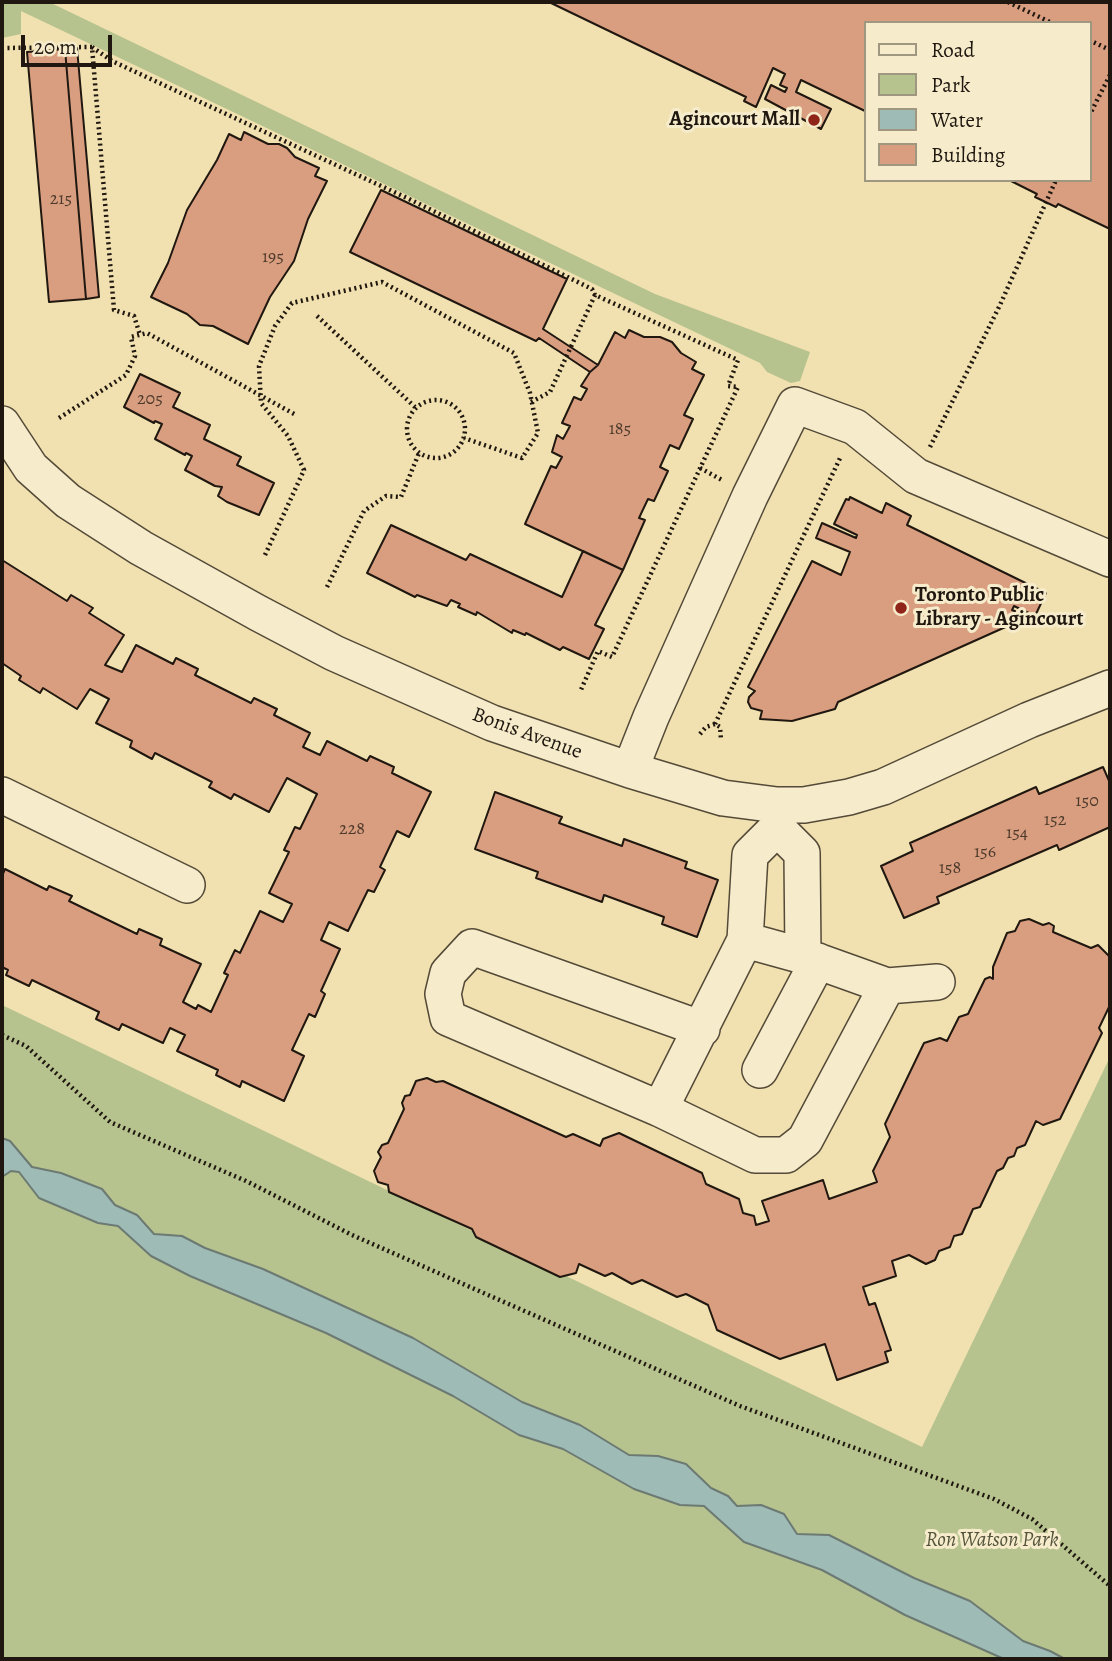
<!DOCTYPE html>
<style>
body{margin:0}
#map{position:relative;width:1112px;height:1661px;overflow:hidden;background:#f1e1b0;font-family:Alegreya,serif}
canvas{display:block}
.frame{position:absolute;inset:0;border:4px solid #201810;pointer-events:none}
.legend{position:absolute;left:864px;top:21px;width:228px;height:161px;box-sizing:border-box;background:#f6eccc;border:2px solid #a09781;margin:0;padding:9px 12px;list-style:none;font-size:21px;color:#201810}
.legend li{display:flex;align-items:center;gap:14px;height:35px}
.legend b{width:35px;border:2px solid #a09781}
.scale{position:absolute;left:21px;top:35px;width:91px;height:32px;box-sizing:border-box;border:4px solid #201810;border-top:0;padding-left:9px;font-size:21px;line-height:24px;white-space:nowrap;color:#201810;-webkit-text-stroke:5px #f6eccc;paint-order:stroke}
</style>
<div id="map">
<canvas width="1112" height="1661"></canvas>
<div class="frame"></div>
<ul class="legend">
<li><b style="height:9px;background:#f6eccc"></b>Road</li>
<li><b style="height:19px;background:#b6c38e"></b>Park</li>
<li><b style="height:19px;background:#9ebbb5"></b>Water</li>
<li><b style="height:19px;background:#d89e7f"></b>Building</li>
</ul>
<div class="scale">20 m</div>
</div>
<script>
const ctx = document.querySelector('canvas').getContext('2d');
ctx.lineJoin = 'round';
function paint(path, color) { ctx.fillStyle = color; ctx.fill(path, 'evenodd'); }
const shape = rows => new Path2D(rows.map(r => 'M' + r).join(''));
function trace(path, color, width, dash) { ctx.strokeStyle = color; ctx.lineWidth = width; ctx.lineCap = dash ? 'butt' : 'round'; ctx.setLineDash(dash || []); ctx.stroke(path); }
function write(font, color, halo, rows, align = 'center') {
  ctx.font = font + ' Alegreya,serif'; ctx.lineWidth = 6; ctx.setLineDash([]); ctx.textBaseline = 'middle'; ctx.strokeStyle = halo; ctx.fillStyle = color; for (const [text, x, y, turn = 0] of rows) {
    ctx.save(); ctx.translate(x, y); ctx.rotate((+turn || 0) * Math.PI / 180); ctx.textAlign = isNaN(turn) ? turn : align; if (halo) ctx.strokeText(text, 0, 0); ctx.fillText(text, 0, 0); ctx.restore();
  }
}
paint(shape([
 [2,2,49,2,655,294,810,352,800,381,791,383,767,372,760,363,21,11,21,34,2,38],
 [2,1005,922,1447,1110,1057,1110,1659,2,1659]
]), '#b6c38e');
const water = shape([
 [2,1138,10,1141,32,1167,61,1173,102,1189,115,1205,137,1215,154,1234,182,1236,205,1248,263,1269,413,1338,522,1402,580,1425,629,1455,658,1456,686,1464,711,1488,728,1496,737,1506,761,1505,784,1514,797,1534,829,1535,914,1578,970,1601,1023,1641,1050,1651,1065,1659,1004,1659,905,1615,822,1570,744,1542,704,1506,680,1505,634,1489,563,1449,519,1435,453,1396,326,1333,190,1276,151,1256,118,1226,98,1223,39,1198,19,1172,11,1171,2,1177,2,1138]
]);
paint(water, '#9ebbb5');
trace(water, '#6c7a73', 2);
const building = shape([
 [549,2,1110,2,1110,229,1058,204,1056,207,1035,197,1037,194,1009,180,1089,180,1089,23,865,23,865,111,801,80,796,92,831,109,821,129,765,99,771,85,785,92,787,88,780,85,785,74,773,68,756,107,744,101,746,97,549,2],
 [77,48,99,297,86,299,65,49,77,48],
 [65,49,86,299,49,302,27,52,65,49],
 [244,132,268,144,279,144,287,148,295,157,319,168,315,176,327,181,308,219,294,261,270,297,248,344,213,326,200,325,187,314,151,297,168,263,187,210,217,160,229,134,241,140,244,132],
 [381,190,567,279,543,329,598,365,590,372,539,338,536,341,350,252,381,190],
 [629,330,644,337,660,337,672,342,681,353,696,362,692,369,704,375,684,415,693,419,679,449,670,445,660,467,668,471,654,501,648,499,639,518,645,520,623,570,525,524,551,466,556,468,562,457,552,452,557,435,563,439,570,426,562,423,574,397,581,400,587,389,581,386,590,372,598,365,615,332,625,338,629,330],
 [140,374,180,393,173,407,210,425,204,439,241,457,237,465,274,483,259,515,227,502,218,496,222,487,215,486,185,470,192,456,186,453,185,455,155,439,162,424,155,421,154,423,124,407,140,374],
 [850,497,882,513,886,503,911,516,907,525,1046,593,1035,616,1014,606,1012,610,1015,611,1009,622,1010,625,838,702,835,709,792,721,760,719,762,711,751,708,748,702,749,697,755,691,748,687,812,561,841,575,850,552,816,538,822,523,856,538,857,535,834,524,846,499,849,500,850,497],
 [391,525,466,560,470,554,562,597,583,551,623,570,595,625,604,629,589,659,563,647,560,650,526,633,525,635,513,630,512,633,477,612,476,615,458,607,460,604,451,600,447,606,417,595,415,597,367,573,391,525],
 [2,560,67,601,71,595,93,608,89,613,124,635,105,665,122,672,136,645,173,664,176,658,198,669,195,675,251,703,254,698,277,709,274,715,310,733,303,747,320,755,327,741,367,761,370,756,394,767,392,773,431,792,409,837,397,831,380,867,385,870,374,892,368,890,348,931,329,922,321,940,340,949,321,991,325,994,315,1017,309,1014,292,1050,304,1056,284,1101,242,1081,240,1087,216,1075,218,1070,177,1051,185,1035,170,1028,163,1043,122,1024,119,1030,96,1019,99,1012,32,980,29,986,6,975,8,970,2,967,2,876,5,869,47,890,49,886,72,896,69,901,137,934,139,929,162,939,160,945,201,964,183,1002,196,1009,198,1005,211,1012,228,975,224,973,235,950,240,953,260,911,283,922,292,904,269,893,289,852,284,850,295,827,300,829,317,794,287,778,269,812,234,794,231,799,209,787,212,782,155,753,152,759,130,747,132,741,96,723,109,699,90,689,77,709,43,688,40,693,19,680,21,676,2,663,2,560],
 [1103,767,1110,783,1110,827,1059,850,1057,845,937,897,939,903,904,918,881,866,913,851,910,843,1036,787,1039,794,1103,767],
 [495,792,562,817,559,823,622,846,624,839,687,862,685,868,718,880,697,937,662,924,664,917,604,895,602,902,536,878,538,872,475,849,495,792],
 [1029,919,1043,925,1049,923,1054,926,1053,932,1091,948,1098,945,1110,957,1110,1005,1099,1028,1102,1033,1060,1119,1043,1125,1036,1121,1025,1145,1017,1148,1014,1156,1008,1158,1003,1168,997,1171,980,1207,973,1209,962,1234,954,1236,950,1247,939,1251,935,1260,926,1264,909,1255,892,1261,896,1276,863,1287,869,1305,875,1303,891,1350,885,1352,888,1362,837,1380,825,1344,780,1359,717,1330,708,1305,686,1294,677,1297,642,1280,632,1284,612,1273,605,1276,579,1264,576,1273,560,1277,476,1237,472,1229,389,1192,388,1185,378,1182,374,1171,381,1157,378,1152,382,1145,388,1143,404,1109,402,1103,405,1096,410,1095,416,1081,427,1078,436,1082,443,1081,566,1137,573,1134,600,1146,603,1139,619,1133,702,1173,706,1184,739,1199,743,1213,754,1216,756,1225,769,1221,762,1201,823,1180,829,1199,877,1182,873,1171,890,1137,885,1124,924,1043,940,1038,947,1041,959,1017,968,1014,985,979,990,977,993,979,993,967,1007,933,1015,931,1020,921,1029,919]
]);
paint(building, '#d89e7f');
trace(building, '#201810', 2);
const minor = shape([
 [2,424,31,468,68,501,141,548,258,613,334,653,492,723,630,770,723,798,777,805,804,805,849,797,883,787,1029,720,1110,688],
 [630,770,651,717,750,496,795,405,855,427,916,476,1110,559],
 [2,795,187,885],
 [777,805,777,828,802,853,803,956],
 [887,986,937,982],
 [702,1029,472,947,448,973,443,994,448,1018,660,1109,755,1155,786,1155,805,1140,887,986,803,956,745,940],
 [760,1070,818,961],
 [660,1109,745,940,750,855,777,828]
]);
trace(minor, '#544a38', 38);
trace(shape([
 [1008,2,1052,23],
 [1089,40,1110,50],
 [92,47,112,61,407,198,592,289,595,295],
 [2,48,92,47,114,310,134,316,140,335],
 [1089,116,1110,75],
 [317,316,415,407],
 '407 429a29 29 0 1 1 58 0a29 29 0 1 1-58 0Z',
 [531,402,550,392,595,295,738,360,728,386,738,387,612,657,598,651,580,692],
 [59,418,126,375,135,356,131,337,147,333,296,415],
 [930,447,1000,305,1056,180],
 [700,468,722,480],
 [265,555,304,470,288,436,261,403,259,366,275,326,292,303,382,282,514,353,530,393,538,433,522,458,464,438],
 [327,587,364,511,386,496,401,497,419,453],
 [715,724,841,456],
 [700,734,706,727,715,724,720,727,721,740],
 [2,1035,26,1046,110,1122,246,1181,352,1235,740,1406,994,1499,1032,1519,1110,1586]
]), '#201810', 4.5, [2, 3.5]);
trace(minor, '#f6eccc', 35);
for (const [x, y, r, color] of [
 [814,120,7,"#8f2418"],
 [901,608,7,"#8f2418"]
]) { const dot = new Path2D(); dot.arc(x, y, r, 0, 2 * Math.PI); ctx.fillStyle = color; ctx.fill(dot); trace(dot, '#f6eccc', 2.5); }
write('18px', '#4e3a2c', null, [
 ["215",61,200],
 ["195",273,258],
 ["205",150,400],
 ["185",620,430],
 ["150",1087,802],
 ["152",1055,821],
 ["228",352,830],
 ["154",1017,834],
 ["156",985,853],
 ["158",950,869]
]);
write('bold 21px', '#201810', '#f6eccc', [
 ["Agincourt Mall",800,120],
 ["Toronto Public",915,596,"left"],
 ["Library - Agincourt",915,620,"left"]
], 'right');
write('21px', '#201810', '#f6eccc', [
 ["Bonis Avenue",527,734,20]
]);
write('italic 21px', '#54543c', '#f6eccc', [
 ["Ron Watson Park",992,1541]
]);
</script>
